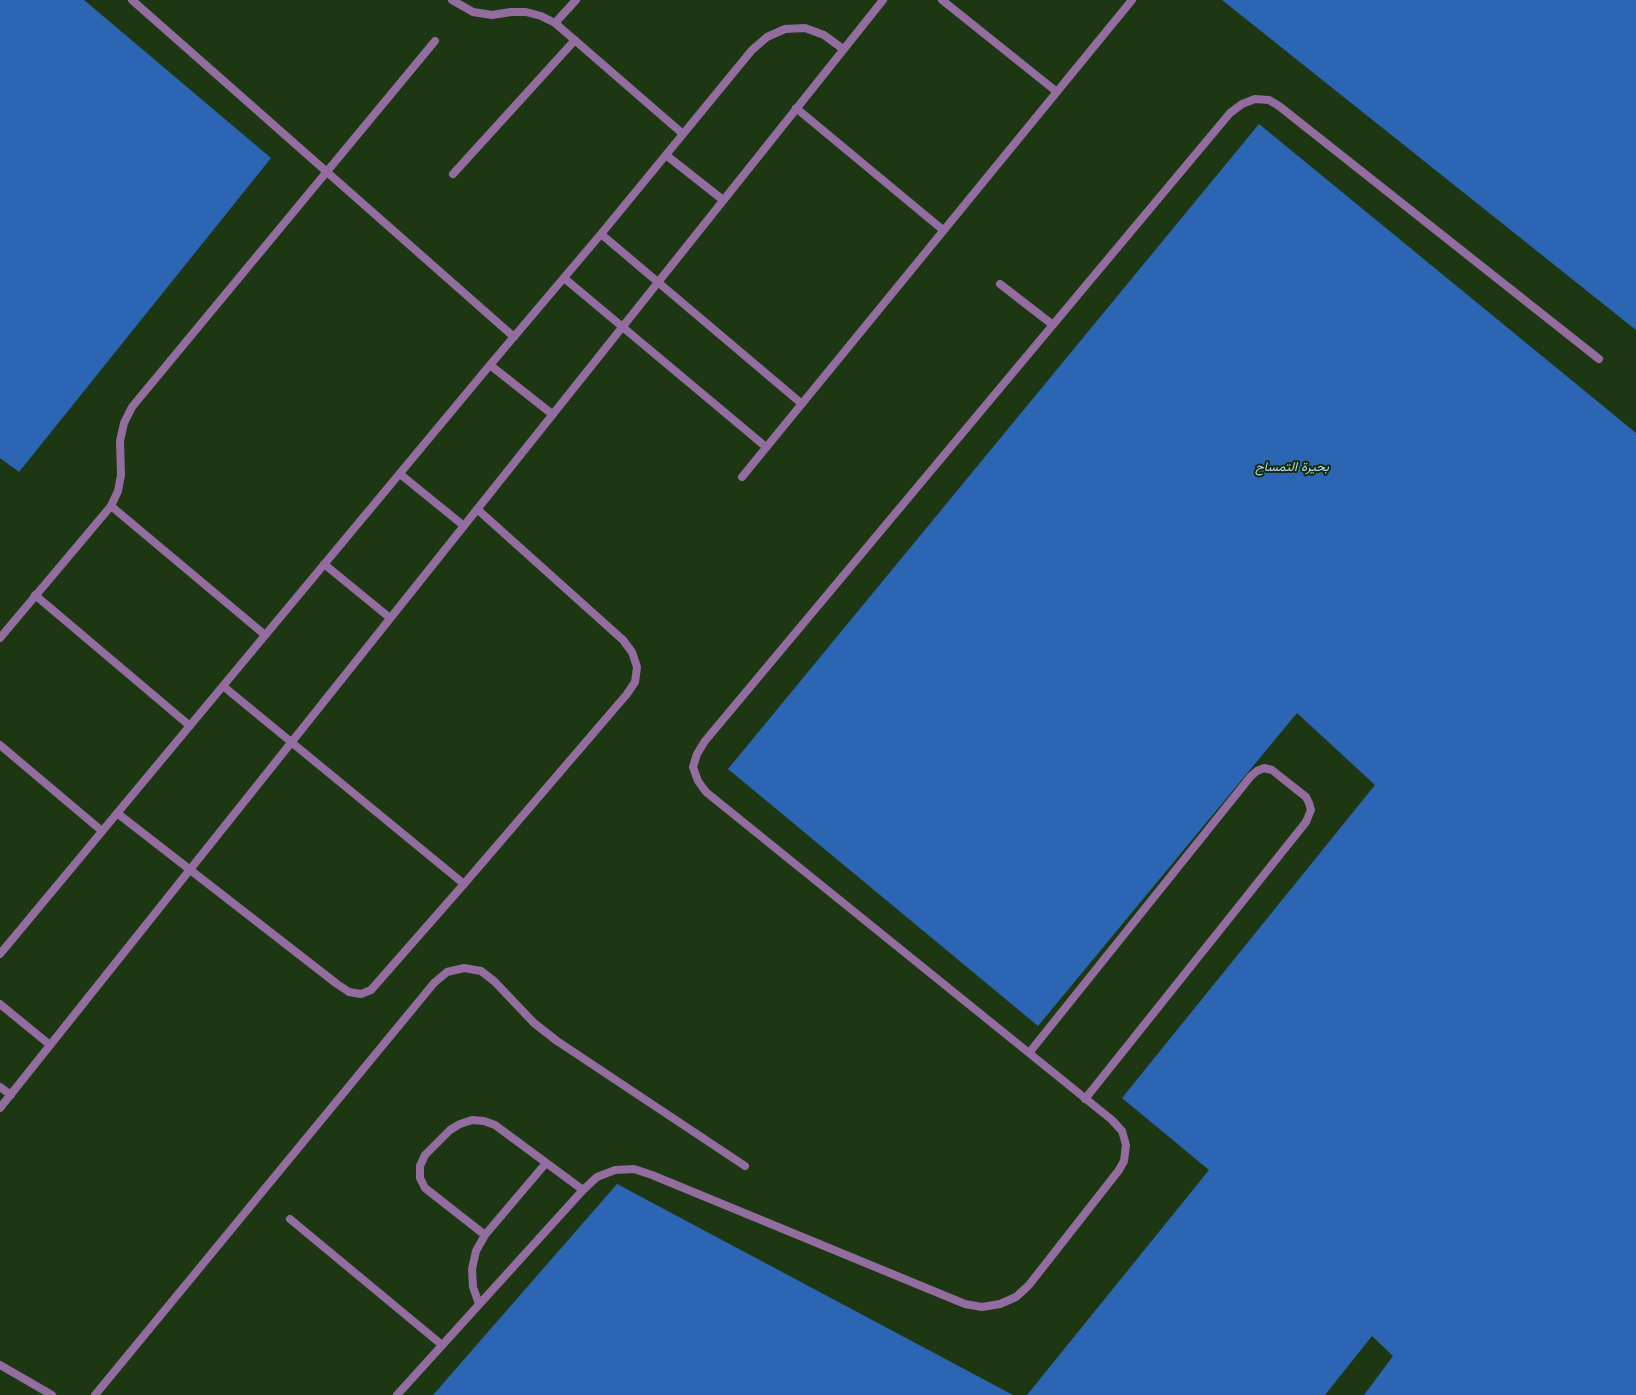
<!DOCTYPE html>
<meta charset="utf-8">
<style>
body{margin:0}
canvas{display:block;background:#1c3711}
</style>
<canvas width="1636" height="1395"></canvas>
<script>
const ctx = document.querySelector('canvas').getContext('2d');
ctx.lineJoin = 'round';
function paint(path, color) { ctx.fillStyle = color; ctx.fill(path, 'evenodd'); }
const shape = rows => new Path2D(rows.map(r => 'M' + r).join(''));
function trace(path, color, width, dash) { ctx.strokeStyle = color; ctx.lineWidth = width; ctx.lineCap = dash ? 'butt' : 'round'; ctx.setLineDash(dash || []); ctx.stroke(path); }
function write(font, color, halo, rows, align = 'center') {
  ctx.font = font + ' Poppins,Vazirmatn,sans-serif'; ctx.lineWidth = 4; ctx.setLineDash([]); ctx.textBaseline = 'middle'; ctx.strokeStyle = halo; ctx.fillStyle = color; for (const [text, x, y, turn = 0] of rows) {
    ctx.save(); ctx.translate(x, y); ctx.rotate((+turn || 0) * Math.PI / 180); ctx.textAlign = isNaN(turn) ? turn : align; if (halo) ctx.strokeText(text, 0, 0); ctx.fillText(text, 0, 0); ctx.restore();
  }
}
paint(shape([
 [0,0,84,0,271,158,19,472,0,458],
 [1222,0,1636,0,1636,330],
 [1259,124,1636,433,1636,1395,1364,1395,1393,1356,1372,1336,1325,1395,1027,1395,1209,1170,1122,1098,1375,785,1297,713,1038,1026,728,769],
 [617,1184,1013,1395,433,1395]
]), '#2c65b4');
trace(shape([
 [132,0,514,337],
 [452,0,473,12,492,15,511,12,526,12,541,16,555,23,683,134],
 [942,0,1057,92],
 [555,23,576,0],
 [796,108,943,230],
 [666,155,723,200],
 [453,174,575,40],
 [601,234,802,404],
 [564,278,766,447],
 [1000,284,1053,325],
 [490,365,552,414],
 [400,474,464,526],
 [742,477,1132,0],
 [111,506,265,635],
 [324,564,390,618],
 [35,595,190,726],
 [0,638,111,506,118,491,121,475,120,441,124,423,132,407,435,41],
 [223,686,464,884],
 [0,745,102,831],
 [117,813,337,984,349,992,361,994,371,990,464,884,627,694,635,682,637,667,632,652,623,640,477,509],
 [0,954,490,365,601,234,752,50,767,37,785,29,805,28,824,35,843,49],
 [0,1004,50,1045],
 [1029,1053,1251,776,1257,771,1264,768,1272,770,1277,774,1306,797,1309,803,1311,810,1306,822,1085,1099],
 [0,1087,11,1095],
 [0,1108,883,0],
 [290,1219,442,1345],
 [485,1235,425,1188,420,1178,420,1166,425,1155,450,1130,460,1124,472,1120,484,1121,495,1125,583,1190],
 [479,1304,473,1287,472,1269,476,1251,485,1235,546,1163],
 [0,1365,52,1395],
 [95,1395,434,983,447,972,464,968,481,971,494,981,534,1023,557,1041,745,1166],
 [397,1395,583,1190,597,1177,615,1170,634,1169,652,1175,965,1304,982,1307,1000,1304,1016,1297,1029,1285,1119,1170,1124,1161,1126,1145,1122,1131,1112,1120,706,792,698,781,693,767,697,754,705,741,1230,113,1242,104,1255,99,1269,100,1279,106,1599,359]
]), '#936ca0', 8);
write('italic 13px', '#b6d4fe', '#132d06', [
 ["بحيرة التمساح",1292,468]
]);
</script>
